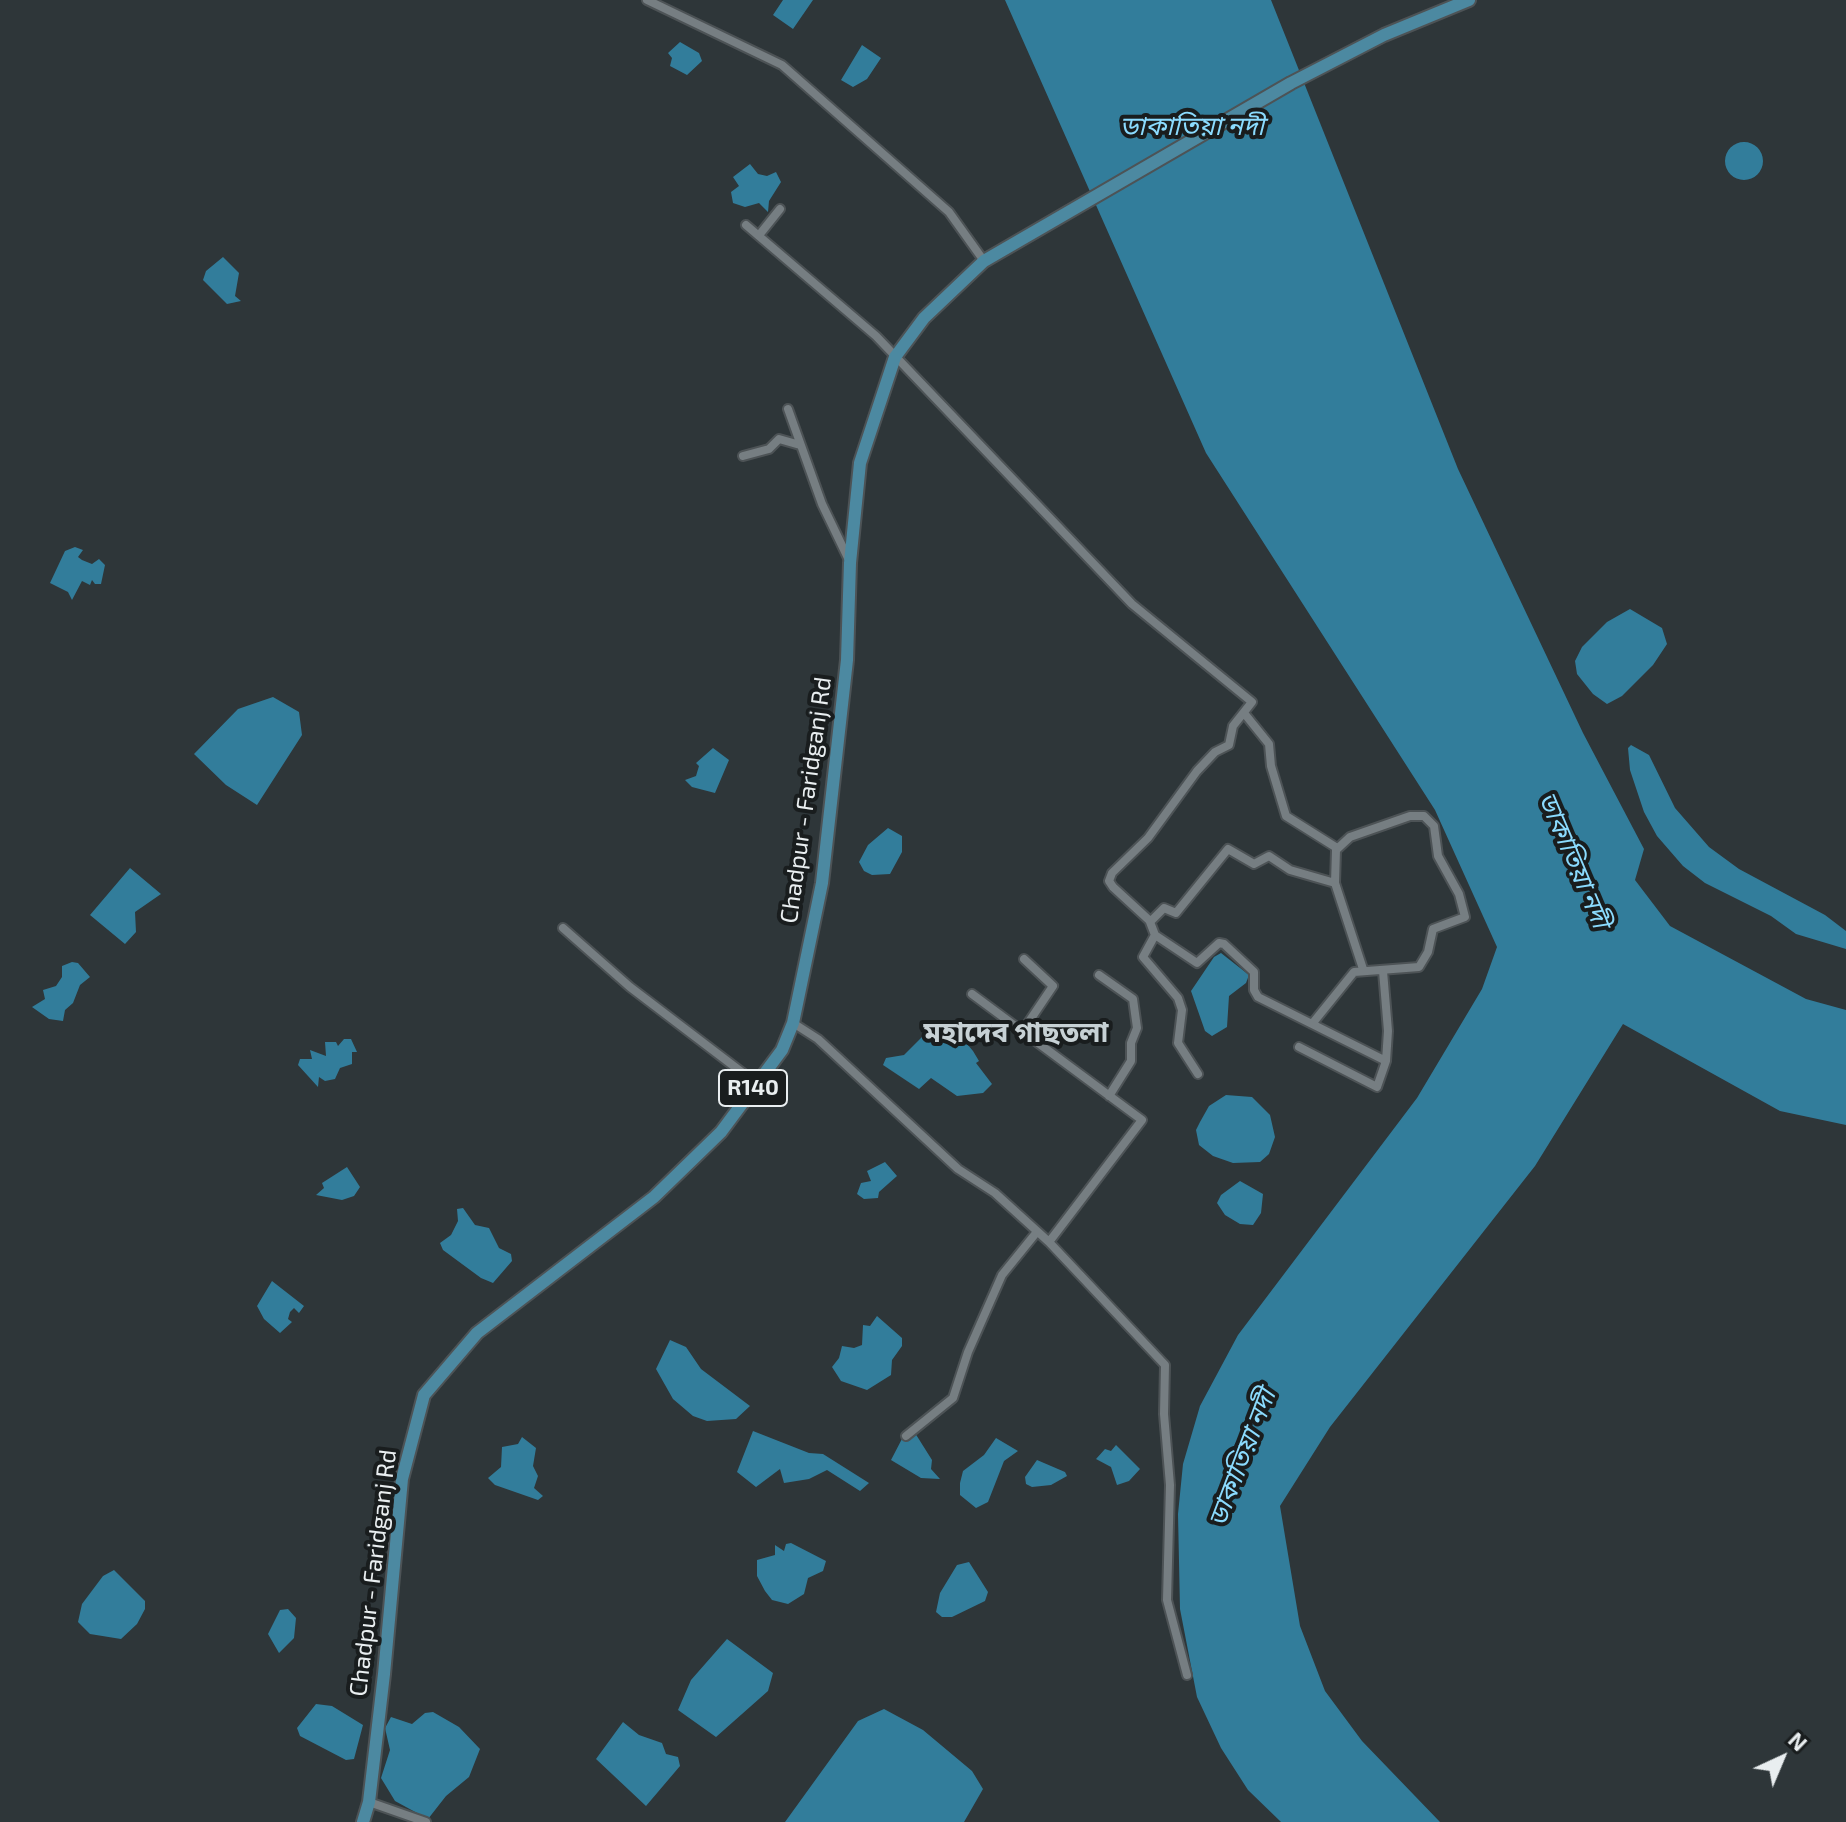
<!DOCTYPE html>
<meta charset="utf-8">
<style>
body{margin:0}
#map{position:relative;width:1846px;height:1822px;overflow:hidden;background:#2e3639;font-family:"Exo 2",sans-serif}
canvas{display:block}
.north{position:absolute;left:1742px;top:1718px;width:80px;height:80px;-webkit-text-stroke:6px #191d1e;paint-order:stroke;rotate:44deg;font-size:22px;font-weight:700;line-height:32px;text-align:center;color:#e9eef0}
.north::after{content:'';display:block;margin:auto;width:28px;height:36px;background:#e9eef0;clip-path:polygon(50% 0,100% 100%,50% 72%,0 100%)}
</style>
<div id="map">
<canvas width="1846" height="1822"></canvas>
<div class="north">N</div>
</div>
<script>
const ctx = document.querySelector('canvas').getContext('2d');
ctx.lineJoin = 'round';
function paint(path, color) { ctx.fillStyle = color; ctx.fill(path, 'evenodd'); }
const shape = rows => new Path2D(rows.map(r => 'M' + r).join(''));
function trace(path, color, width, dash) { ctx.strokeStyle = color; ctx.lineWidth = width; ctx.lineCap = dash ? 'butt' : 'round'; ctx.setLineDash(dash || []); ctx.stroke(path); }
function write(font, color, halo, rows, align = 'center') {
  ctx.font = font + ' "Exo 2","Noto Sans Bengali",sans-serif'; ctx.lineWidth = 8; ctx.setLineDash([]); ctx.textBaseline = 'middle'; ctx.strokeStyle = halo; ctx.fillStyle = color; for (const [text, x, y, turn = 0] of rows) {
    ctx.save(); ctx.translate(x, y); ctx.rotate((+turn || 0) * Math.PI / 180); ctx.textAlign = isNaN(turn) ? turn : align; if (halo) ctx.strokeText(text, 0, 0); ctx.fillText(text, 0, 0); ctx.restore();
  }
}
paint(shape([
 [783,0,813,0,793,29,773,15],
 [1005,0,1271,0,1458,469,1583,733,1644,849,1635,880,1670,926,1806,999,1846,1010,1846,1125,1780,1111,1623,1024,1535,1166,1330,1427,1280,1506,1300,1626,1325,1691,1362,1741,1440,1822,1281,1822,1248,1790,1221,1748,1197,1697,1180,1609,1178,1514,1183,1464,1200,1406,1238,1335,1417,1098,1482,989,1497,947,1435,810,1206,453],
 [680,42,699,53,702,61,687,75,670,66,672,58,668,53],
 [862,45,881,58,867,79,853,87,841,80],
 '1725 161a19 19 0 1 1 38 0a19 19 0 1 1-38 0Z',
 [750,164,758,174,767,176,776,172,781,182,769,201,768,212,759,203,745,207,733,203,731,192,739,186,733,177],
 [223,257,239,273,235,296,241,301,227,304,203,280,206,271],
 [75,547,83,550,78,557,82,560,92,564,99,559,105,565,101,584,95,584,92,580,90,585,82,581,72,600,68,592,50,583,65,551],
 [1630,609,1662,628,1667,644,1653,665,1622,696,1607,704,1593,694,1577,674,1575,661,1582,647,1607,622],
 [273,697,299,712,302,735,257,805,226,785,194,754,238,709],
 [1631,745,1649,755,1675,808,1709,847,1739,869,1825,915,1846,931,1846,949,1796,934,1771,916,1705,883,1683,866,1657,836,1644,812,1630,770,1628,748],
 [713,748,729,760,715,793,692,787,685,780,696,776,699,766,696,763],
 [888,828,902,836,902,852,890,874,872,875,864,871,859,862,868,845],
 [130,868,161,894,135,912,136,932,125,944,90,915],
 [1221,953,1249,975,1246,983,1229,996,1227,1027,1212,1036,1205,1031,1191,991,1214,957],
 [72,962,78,963,90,977,80,985,73,1003,65,1010,63,1021,49,1019,32,1007,45,999,43,990,56,986,62,977,62,966],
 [947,1020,973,1051,979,1061,976,1063,992,1084,983,1093,957,1096,931,1078,919,1089,883,1065,886,1058,904,1055,938,1021],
 [344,1039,351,1039,357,1052,352,1052,352,1064,340,1068,335,1079,325,1081,319,1077,318,1087,298,1065,300,1059,312,1059,310,1050,326,1056,325,1042,336,1042,338,1046],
 [1226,1095,1252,1097,1270,1115,1275,1137,1269,1154,1260,1162,1233,1163,1213,1156,1199,1145,1196,1130,1200,1122,1209,1106],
 [885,1162,897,1176,879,1192,878,1198,864,1199,857,1194,861,1183,871,1181,867,1171],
 [347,1167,360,1187,354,1196,342,1200,316,1195,324,1188,322,1183],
 [1240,1181,1263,1194,1261,1213,1253,1225,1240,1224,1225,1215,1217,1203,1221,1195],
 [463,1208,475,1225,489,1228,499,1248,511,1254,512,1261,493,1283,481,1278,443,1250,440,1243,451,1235,458,1221,457,1209],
 [272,1281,304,1306,299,1313,294,1308,290,1312,288,1319,292,1322,280,1333,264,1319,257,1306],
 [877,1316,902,1338,902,1346,892,1360,891,1375,867,1390,841,1381,832,1367,839,1358,842,1346,854,1348,862,1345,863,1325,870,1326],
 [670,1340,686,1347,701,1369,750,1406,736,1419,707,1421,693,1416,673,1399,656,1369],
 [753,1431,809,1453,823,1454,869,1483,860,1491,827,1470,809,1479,784,1483,780,1469,756,1487,737,1472],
 [915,1433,932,1460,931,1469,940,1479,921,1478,891,1460,904,1435],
 [522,1437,536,1448,533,1466,538,1476,534,1488,543,1496,538,1500,495,1485,488,1478,501,1467,502,1447,518,1444],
 [996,1438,1018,1451,1004,1461,988,1502,976,1508,960,1495,960,1483,963,1471,984,1455],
 [1116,1445,1140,1469,1129,1481,1117,1485,1111,1467,1096,1459,1105,1449,1111,1451],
 [1037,1460,1065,1472,1067,1476,1051,1485,1032,1487,1026,1484,1025,1477],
 [791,1543,826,1561,823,1571,808,1578,804,1594,788,1604,772,1600,765,1591,757,1576,757,1560,775,1555,775,1545,784,1551,786,1544],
 [969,1562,988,1592,985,1601,952,1617,942,1617,936,1612,940,1593,957,1565],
 [114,1570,145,1601,145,1609,137,1624,121,1639,90,1634,78,1622,82,1604,103,1576],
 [288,1609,296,1618,294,1638,279,1653,268,1634,280,1610],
 [727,1639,773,1673,768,1691,716,1737,678,1710,691,1680],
 [316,1704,332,1706,363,1725,354,1759,346,1760,300,1736,297,1728],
 [884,1709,923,1730,972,1771,983,1789,964,1822,785,1822,858,1721],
 [433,1712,459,1727,480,1749,469,1777,446,1796,428,1819,395,1801,381,1778,390,1750,385,1728,391,1717,412,1724,425,1713],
 [623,1722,639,1735,662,1743,666,1754,678,1757,680,1766,646,1806,596,1759]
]), '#327d9b');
const street = shape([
 [647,0,782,65,949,212,984,261],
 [746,225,876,336,1132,604,1252,702,1233,726,1229,745,1215,752,1197,771,1148,838,1112,873,1109,881,1113,887,1150,921],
 [760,234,780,209],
 [788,409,822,504,848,558],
 [743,456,769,449,779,439,800,445],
 [1244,713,1269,744,1271,766,1286,816,1337,848],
 [563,928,630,987,756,1083],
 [1155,935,1143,957,1178,998,1182,1010,1178,1043,1198,1074],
 [1024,959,1053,986,1024,1029],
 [1363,969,1335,883,1336,850,1350,837,1410,816,1424,816,1434,826,1438,856,1459,894,1465,917,1433,929,1428,952,1419,967,1354,972,1312,1024,1386,1061,1388,1031,1383,971],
 [1099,975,1133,999,1137,1028,1131,1043,1131,1061,1109,1096],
 [972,994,1142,1120,1049,1242],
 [793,1023,818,1039,958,1169,995,1193,1049,1242,1165,1365,1164,1414,1170,1485,1167,1600,1187,1675],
 [1312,1024,1258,997,1254,990,1254,972,1224,944,1219,943,1197,963,1155,935,1150,922,1164,908,1176,913,1228,849,1254,864,1269,856,1290,870,1335,883],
 [1299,1047,1377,1087,1386,1061],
 [906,1436,953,1398,968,1352,1002,1275,1036,1233],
 [369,1802,426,1822]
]);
const primary = shape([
 [363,1822,369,1802,384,1674,402,1479,424,1395,477,1333,654,1197,721,1132,782,1050,793,1023,822,883,847,660,850,563,860,463,895,357,924,318,984,261,1291,83,1384,35,1469,0]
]);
trace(street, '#4d5356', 12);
trace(primary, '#4d5356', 16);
trace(street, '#767e82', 8);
trace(primary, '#4c89a1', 12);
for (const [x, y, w] of [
 [753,1088,68]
]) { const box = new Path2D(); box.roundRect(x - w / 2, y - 18, w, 36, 6); ctx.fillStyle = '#191d1e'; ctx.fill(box); trace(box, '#e9eef0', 2); }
write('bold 22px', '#e9eef0', null, [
 ["R140",753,1088]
]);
write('24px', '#e9eef0', '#191d1e', [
 ["Chadpur - Faridganj Rd",806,800,-82],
 ["Chadpur - Faridganj Rd",373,1573,-83]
]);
write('italic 26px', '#8bdbfe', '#191d1e', [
 ["ডাকাতিয়া নদী",1192,126],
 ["ডাকাতিয়া নদী",1574,860,67],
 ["ডাকাতিয়া নদী",1242,1458,-69]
]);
write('bold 28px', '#c7d1d5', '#191d1e', [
 ["মহাদেব গাছতলা",1016,1033]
]);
</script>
